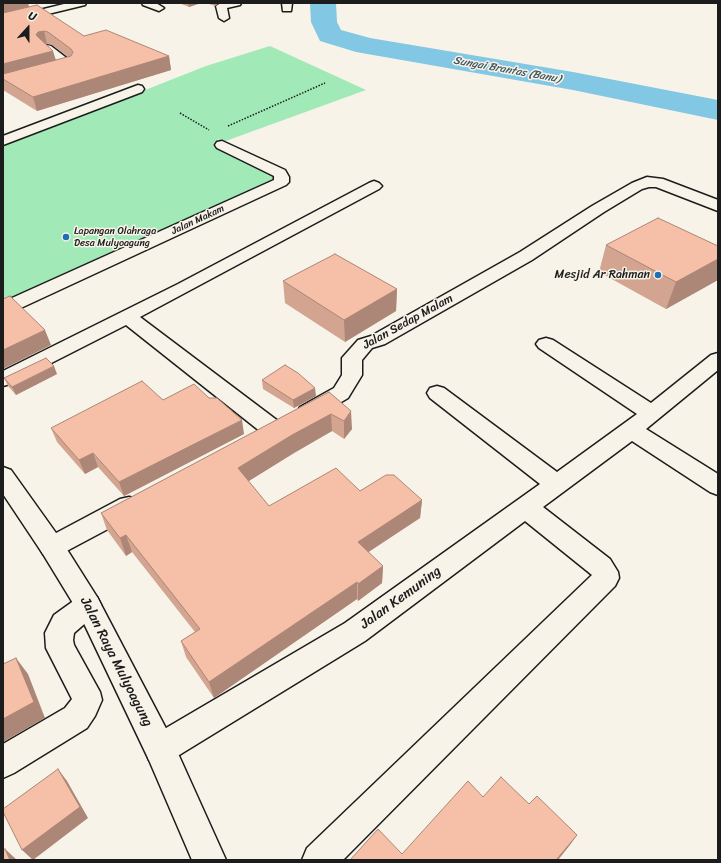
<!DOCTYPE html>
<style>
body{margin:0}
#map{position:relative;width:721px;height:863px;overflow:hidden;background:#f7f3e8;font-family:Sriracha,sans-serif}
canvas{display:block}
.frame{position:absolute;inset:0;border:4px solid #1c1c1c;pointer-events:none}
.north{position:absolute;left:8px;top:8px;width:40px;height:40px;-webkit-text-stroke:3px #f7f3e8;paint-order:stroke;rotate:21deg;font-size:11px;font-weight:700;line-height:16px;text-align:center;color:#1c1c1c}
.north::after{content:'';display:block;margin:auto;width:14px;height:18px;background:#1c1c1c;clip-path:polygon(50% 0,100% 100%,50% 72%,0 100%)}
</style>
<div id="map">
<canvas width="721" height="863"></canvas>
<div class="frame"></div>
<div class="north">U</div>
</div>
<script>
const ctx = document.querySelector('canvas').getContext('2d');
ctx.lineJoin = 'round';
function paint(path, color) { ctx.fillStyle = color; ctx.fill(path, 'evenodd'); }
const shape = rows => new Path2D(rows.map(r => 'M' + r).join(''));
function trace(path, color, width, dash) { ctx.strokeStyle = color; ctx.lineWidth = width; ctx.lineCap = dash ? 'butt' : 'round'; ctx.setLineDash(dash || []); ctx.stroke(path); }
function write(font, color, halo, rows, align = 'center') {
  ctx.font = font + ' Sriracha,sans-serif'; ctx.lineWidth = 3; ctx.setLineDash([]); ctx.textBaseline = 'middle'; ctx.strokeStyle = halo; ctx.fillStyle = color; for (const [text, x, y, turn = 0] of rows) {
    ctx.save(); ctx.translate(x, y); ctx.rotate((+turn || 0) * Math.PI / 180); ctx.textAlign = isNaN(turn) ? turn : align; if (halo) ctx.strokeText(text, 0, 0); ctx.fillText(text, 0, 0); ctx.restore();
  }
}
paint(shape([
 [270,46,366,90,223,142,218,139,215,144,275,176,276,181,3,305,3,146,206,66]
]), '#a1e9b7');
paint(shape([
 [310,3,336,3,337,22,341,30,370,38,573,72,718,100,718,120,573,90,356,52,320,41,311,22,310,3]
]), '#82c7e3');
const minor = shape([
 [68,3,86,3,85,5,3,25,3,19,68,3],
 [142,3,156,3,164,8,159,11,143,5,142,3],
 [221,3,241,3,240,5,227,8,229,18,224,21,219,18,216,6,221,3],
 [282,3,292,3,291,11,283,11,282,3],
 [47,45,51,46,73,63,75,66,73,69,3,88,3,80,60,65,41,48,43,46,47,45],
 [138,85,142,86,144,89,142,92,3,145,3,136,138,85],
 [222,141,285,170,289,177,289,182,286,185,10,313,3,315,3,302,274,180,274,176,217,148,215,145,217,142,222,141],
 [647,177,663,179,718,200,718,211,656,187,649,187,642,189,604,212,532,260,385,344,372,348,362,360,362,375,348,398,316,417,308,420,300,417,297,412,300,407,334,388,342,375,342,358,358,340,371,336,520,252,592,206,632,183,647,177],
 [374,181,379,183,382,186,379,189,140,317,282,424,285,430,282,436,274,438,266,436,126,325,10,384,3,386,3,371,178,284,369,183,374,181],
 [546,338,553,340,651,403,711,355,718,353,718,370,646,429,718,474,718,495,710,492,632,441,543,507,610,559,618,572,619,578,615,586,343,860,302,860,307,848,592,575,525,521,365,641,171,760,160,764,149,760,145,749,149,738,345,623,540,484,430,398,427,393,430,388,437,386,444,388,557,472,637,414,539,348,536,344,539,340,546,338],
 [129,497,138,499,141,506,138,513,61,554,52,557,43,554,39,547,43,540,120,499,129,497],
 [88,593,97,597,101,605,97,613,74,633,73,640,74,645,100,692,102,700,95,716,87,728,14,773,3,778,3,744,65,708,72,699,46,648,45,633,54,615,79,597,88,593]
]);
const major = shape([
 [3,467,11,470,61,540,97,597,171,738,226,860,192,860,149,760,79,613,43,554,3,494,3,467]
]);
trace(minor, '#1c1c1c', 3);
trace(major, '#1c1c1c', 3);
trace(shape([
 [180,113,209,130],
 [228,126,325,83]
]), '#1c1c1c', 1.5, [1.5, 1.5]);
paint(minor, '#f7f3e8');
paint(major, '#f7f3e8');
paint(shape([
 [3,3,28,3,29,7,84,36,169,56,171,70,37,111,3,90],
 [46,44,47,44,52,45,68,57,56,60],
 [179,3,201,3,189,7],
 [206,3,219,3,215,6],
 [606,245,718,246,718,280,666,309,599,272],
 [283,281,397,289,396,311,345,342,285,303],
 [57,374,16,395,8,386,4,378],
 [262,380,316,396,294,408,263,389],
 [329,392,352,429,344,439,332,431,294,453,248,481,269,506,360,491,422,500,420,518,368,552,383,566,382,583,358,601,357,599,214,698,186,657,181,641,195,632,132,552,126,556,107,530,101,513],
 [163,400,244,434,124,496,98,467,85,474,57,442,51,428]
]), '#d3a490');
paint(shape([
 [8,3,28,3,30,11,3,17,3,4],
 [188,3,201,3,189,7],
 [214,3,219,3,215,6],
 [44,31,47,44,42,45,36,35,38,32],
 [53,51,57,64,3,78,3,64],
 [169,56,171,70,37,111,33,97],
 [718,259,718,280,666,309,676,282],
 [397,289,396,311,345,342,344,320],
 [45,330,51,345,3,369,3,350],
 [54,366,57,374,16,395,12,387],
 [315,388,316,396,294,408,293,400],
 [351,411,352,429,344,439,344,421],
 [331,414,332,431,294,453,241,486,238,468,292,435],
 [242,420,244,434,124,496,119,482],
 [93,453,98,467,85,474,79,460],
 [422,500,420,518,358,559,358,542],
 [126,535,132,552,126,556,120,538],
 [383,566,382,583,358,601,358,584],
 [357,582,357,599,214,698,209,682],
 [16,658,28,674,45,718,3,742,3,719],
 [58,769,67,781,88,818,33,860,22,850],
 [577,835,570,845,558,860,556,860],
 [5,849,17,860,10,860]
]), '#ac8676');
const building = shape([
 [37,5,84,36,106,30,169,56,33,97,3,79,3,74,71,56,73,52,71,49,48,32,44,31,38,32,36,35,53,51,3,64,3,13,37,5],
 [658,218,718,246,718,259,676,282,606,245,658,218],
 [335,254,397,289,344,320,283,281,335,254],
 [10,296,45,330,3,350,3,299,10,296],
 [46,358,54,366,12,387,4,378,46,358],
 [285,365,298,373,315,388,293,400,262,380,285,365],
 [142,381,163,400,194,384,209,398,217,398,242,420,119,482,93,453,79,460,51,428,142,381],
 [329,392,351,411,344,421,331,414,292,435,238,468,269,506,336,468,360,491,386,475,394,475,422,500,358,542,383,566,358,584,357,582,209,682,181,641,200,629,126,535,120,538,101,513,329,392],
 [16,658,34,702,3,719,3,664,16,658],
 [58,769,80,807,22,850,3,812,3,809,58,769],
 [501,777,529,804,537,796,577,835,556,860,350,860,378,829,402,854,468,781,483,797,501,777],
 [5,849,10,860,3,860,3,850,5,849]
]);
paint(building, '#f5bfa8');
trace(building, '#ac8676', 1);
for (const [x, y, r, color] of [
 [66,237,4,"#1f6fb2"],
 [658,275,4,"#1f6fb2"]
]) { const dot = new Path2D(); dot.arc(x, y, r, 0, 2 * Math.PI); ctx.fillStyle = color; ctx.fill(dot); trace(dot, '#f7f3e8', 1.5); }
write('10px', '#1c1c1c', '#f7f3e8', [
 ["Jalan Makam",198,220,-25]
]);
write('10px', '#1c1c1c', '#f7f3e8', [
 ["Lapangan Olahraga",74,231],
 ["Desa Mulyoagung",74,243]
], 'left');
write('italic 11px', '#405862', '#f7f3e8', [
 ["Sungai Brantas (Banu)",507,70,10]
]);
write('12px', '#1c1c1c', '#f7f3e8', [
 ["Mesjid Ar Rahman",650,275]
], 'right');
write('12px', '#1c1c1c', '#f7f3e8', [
 ["Jalan Sedap Malam",408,322,-29]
]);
write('14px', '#1c1c1c', '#f7f3e8', [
 ["Jalan Kemuning",401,598,-36],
 ["Jalan Raya Mulyoagung",116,662,63]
]);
</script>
